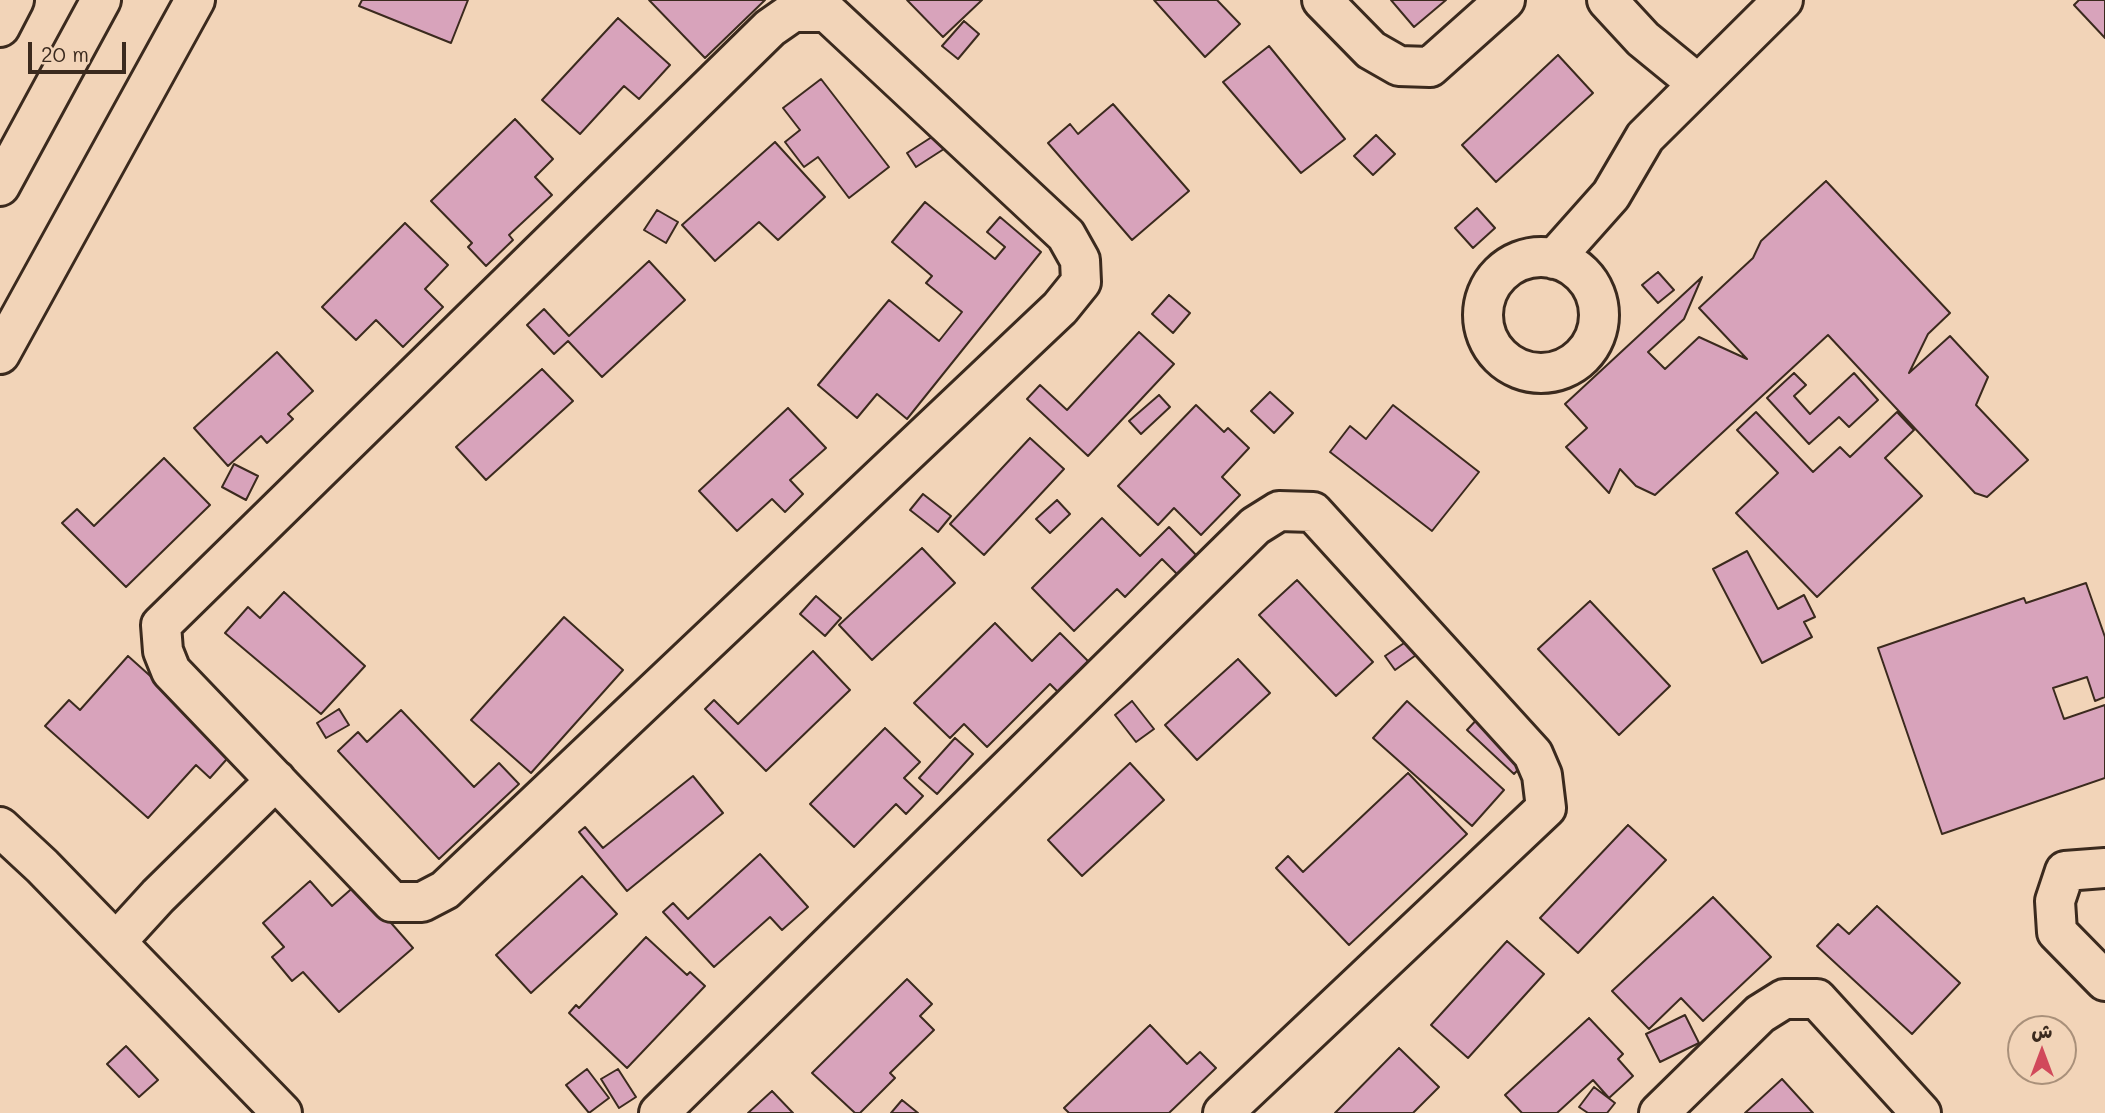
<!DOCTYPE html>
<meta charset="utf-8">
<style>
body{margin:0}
#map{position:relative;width:2105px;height:1113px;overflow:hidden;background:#f2d4b8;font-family:Mali,"Playpen Sans Arabic",sans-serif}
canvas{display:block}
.north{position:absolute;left:2007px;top:1015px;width:70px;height:70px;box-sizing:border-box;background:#f2d4b8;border:2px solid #a9907a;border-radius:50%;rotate:0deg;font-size:19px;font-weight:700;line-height:28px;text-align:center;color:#3b2a1e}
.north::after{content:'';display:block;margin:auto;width:24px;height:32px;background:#d1495b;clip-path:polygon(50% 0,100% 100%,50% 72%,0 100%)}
.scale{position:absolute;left:28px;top:42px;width:98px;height:32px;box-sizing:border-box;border:4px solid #3b2a1e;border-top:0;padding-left:9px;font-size:21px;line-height:24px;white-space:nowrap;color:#3b2a1e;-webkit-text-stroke:5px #f2d4b8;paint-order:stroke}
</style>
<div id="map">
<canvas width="2105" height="1113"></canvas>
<div class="north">ش</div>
<div class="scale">20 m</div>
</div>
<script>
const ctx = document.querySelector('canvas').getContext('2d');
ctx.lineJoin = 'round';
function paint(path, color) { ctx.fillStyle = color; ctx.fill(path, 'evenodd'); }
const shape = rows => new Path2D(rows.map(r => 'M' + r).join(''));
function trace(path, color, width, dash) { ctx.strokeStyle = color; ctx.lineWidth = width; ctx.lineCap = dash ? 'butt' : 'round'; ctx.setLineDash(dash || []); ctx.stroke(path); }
const building = shape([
 [362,0,468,0,451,43,359,6,362,0],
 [649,0,765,0,705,58,649,0],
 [907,0,982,0,943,37,907,0],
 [1154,0,1217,0,1240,24,1205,57,1154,0],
 [1391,0,1446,0,1414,27,1391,0],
 [2079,0,2105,0,2105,38,2074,5,2079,0],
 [618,18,670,65,639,99,624,86,580,134,542,100,618,18],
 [964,21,979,34,958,59,942,46,964,21],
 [1269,46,1345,139,1301,173,1223,82,1269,46],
 [1558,55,1593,93,1496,182,1462,145,1558,55],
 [821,79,889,167,849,198,818,157,804,167,785,142,800,130,783,108,821,79],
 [1113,104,1189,191,1132,240,1048,143,1070,124,1078,134,1113,104],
 [515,119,553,159,535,177,552,195,509,235,513,240,486,266,468,247,472,243,431,201,515,119],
 [938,133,947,147,916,167,907,153,938,133],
 [1376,135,1395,154,1373,175,1354,156,1376,135],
 [775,142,825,197,778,240,759,222,715,261,682,225,775,142],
 [1826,181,1950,313,1928,334,1909,373,1950,336,1988,377,1976,405,2028,460,1987,497,1975,493,1828,335,1655,495,1636,486,1620,469,1609,493,1566,447,1587,428,1565,404,1702,277,1684,319,1648,352,1665,369,1699,337,1747,359,1699,308,1753,258,1761,241,1826,181],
 [925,202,995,259,1005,247,987,232,1000,217,1041,252,907,419,877,394,857,418,818,385,889,300,939,341,962,312,926,283,932,276,892,242,925,202],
 [1477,208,1495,228,1473,248,1455,228,1477,208],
 [657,210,678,222,666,243,644,230,657,210],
 [405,223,448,265,425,289,443,307,403,347,376,320,356,340,322,307,405,223],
 [649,261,685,300,602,377,568,341,554,354,527,325,544,309,569,336,649,261],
 [1658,272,1674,290,1658,303,1642,285,1658,272],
 [1169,295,1190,313,1173,333,1152,314,1169,295],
 [1139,332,1174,364,1088,456,1027,399,1040,385,1067,410,1139,332],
 [277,352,313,391,288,414,293,419,267,443,261,436,228,466,194,428,277,352],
 [542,369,573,401,486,480,456,447,542,369],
 [1794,373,1806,385,1794,396,1810,414,1854,373,1878,400,1849,427,1839,417,1809,444,1767,398,1794,373],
 [1270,392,1293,413,1274,433,1251,411,1270,392],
 [1159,395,1170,407,1141,434,1129,421,1159,395],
 [1196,405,1224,432,1228,428,1249,448,1222,477,1240,495,1201,535,1174,508,1158,525,1118,486,1196,405],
 [1393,405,1479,472,1432,531,1330,452,1350,426,1366,439,1393,405],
 [788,408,826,448,790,480,803,494,785,512,772,499,737,531,699,491,788,408],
 [1756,412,1813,472,1840,447,1850,457,1897,412,1914,430,1885,458,1922,496,1817,597,1736,513,1778,473,1737,430,1756,412],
 [1030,438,1064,469,984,555,950,524,1030,438],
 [164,458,210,505,126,587,62,523,77,509,94,526,164,458],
 [234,464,258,476,246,500,222,487,234,464],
 [923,494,951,516,938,532,910,510,923,494],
 [1057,500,1070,514,1050,533,1036,519,1057,500],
 [1102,518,1140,556,1169,527,1197,556,1178,575,1162,559,1125,597,1117,589,1074,631,1032,588,1102,518],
 [922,548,955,583,872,660,839,625,922,548],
 [1747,551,1778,609,1804,595,1815,617,1804,622,1812,637,1762,663,1713,569,1747,551],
 [1297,580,1373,662,1336,696,1259,615,1297,580],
 [2086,583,2105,637,2105,697,2095,701,2087,677,2053,688,2064,719,2105,705,2105,778,1942,834,1878,648,2024,598,2026,603,2086,583],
 [284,592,365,666,321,714,225,633,248,607,260,618,284,592],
 [816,596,841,618,825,636,800,614,816,596],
 [1590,601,1670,686,1619,735,1538,649,1590,601],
 [564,617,623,670,531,773,471,720,564,617],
 [995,623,1032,661,1060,633,1089,662,1058,692,1050,684,987,747,964,724,950,738,914,703,995,623],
 [1410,639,1419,653,1395,670,1385,656,1410,639],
 [813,651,850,690,766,771,705,709,714,700,738,724,813,651],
 [128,656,234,751,210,778,196,765,148,818,45,726,69,700,80,710,128,656],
 [1238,659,1270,693,1197,760,1165,725,1238,659],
 [1132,701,1154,729,1136,742,1115,715,1132,701],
 [1407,701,1504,790,1472,826,1373,738,1407,701],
 [339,709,349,725,326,738,317,723,339,709],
 [401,710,474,787,499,763,519,784,439,859,338,751,358,732,367,742,401,710],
 [1481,715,1528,759,1514,774,1467,730,1481,715],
 [885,728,920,762,904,778,923,796,906,814,896,804,854,847,810,804,885,728],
 [955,738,973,754,937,794,919,778,955,738],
 [1130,763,1164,800,1082,876,1048,840,1130,763],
 [1408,773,1467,834,1349,945,1276,868,1288,856,1303,872,1408,773],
 [693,776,723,813,627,891,579,832,585,827,603,848,693,776],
 [1628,825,1666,860,1578,953,1540,918,1628,825],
 [760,854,808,907,782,930,770,917,714,967,663,912,673,903,688,919,760,854],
 [582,876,617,914,531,993,496,955,582,876],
 [310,881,332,906,357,884,413,948,339,1012,303,972,292,981,272,957,284,947,263,923,310,881],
 [1713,897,1771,957,1703,1021,1681,998,1649,1029,1612,991,1713,897],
 [1877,906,1960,983,1912,1034,1817,946,1838,924,1849,934,1877,906],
 [646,937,687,975,690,972,705,986,627,1068,569,1013,576,1005,579,1008,646,937],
 [1507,941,1544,974,1468,1058,1431,1025,1507,941],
 [907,979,932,1004,920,1016,934,1030,890,1073,895,1078,860,1113,855,1113,812,1073,907,979],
 [1685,1015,1699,1043,1660,1062,1646,1034,1685,1015],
 [1589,1018,1623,1054,1618,1059,1633,1076,1609,1098,1593,1080,1557,1113,1522,1113,1505,1095,1589,1018],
 [1150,1025,1187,1064,1200,1052,1216,1068,1169,1113,1069,1113,1064,1108,1150,1025],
 [126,1046,158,1080,139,1097,107,1064,126,1046],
 [1399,1048,1439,1087,1413,1113,1335,1113,1399,1048],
 [587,1069,609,1098,589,1113,566,1085,587,1069],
 [618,1069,636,1097,619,1108,601,1079,618,1069],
 [1782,1079,1813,1113,1745,1113,1782,1079],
 [1594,1087,1615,1103,1607,1113,1588,1113,1579,1107,1594,1087],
 [772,1091,793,1113,748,1113,772,1091],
 [902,1100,918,1113,891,1113,902,1100]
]);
paint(building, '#d8a3bb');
trace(building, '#3b2a1e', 2);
const minor = shape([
 [1322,0,1371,50,1399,66,1430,67,1505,0],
 [1607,0,1643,39,1698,84],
 [793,12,827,12,1066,235,1080,260,1081,282,1060,308,445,890,422,902,392,902,171,671,163,651,161,625,770,28,793,12],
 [0,27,14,0],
 [0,186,101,0],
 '1483 315a58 58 0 1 1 116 0a58 58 0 1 1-116 0Z',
 [1554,259,1611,195,1645,137,1783,0],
 [0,354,195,0],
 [0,827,42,866,282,1113],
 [2105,868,2065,871,2055,901,2057,932,2105,981],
 [116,942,158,896,276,780],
 [659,1113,1255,526,1279,511,1313,512,1533,754,1542,775,1546,808,1223,1113],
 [1659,1113,1760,1014,1784,999,1817,999,1921,1113]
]);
trace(minor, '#3b2a1e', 44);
trace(minor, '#f2d4b8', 38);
</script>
